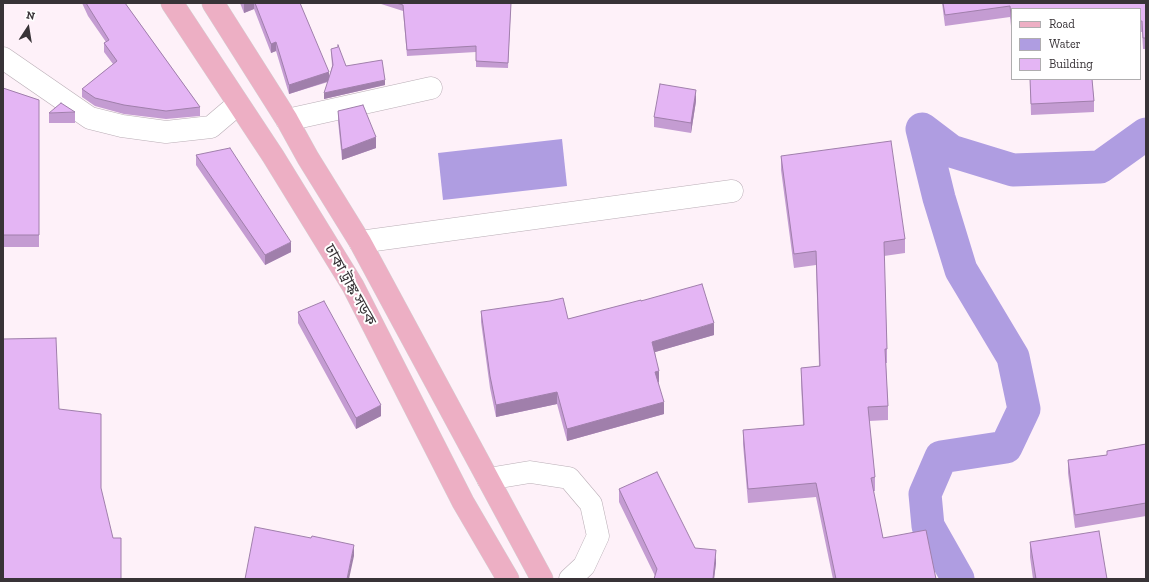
<!DOCTYPE html>
<meta charset="utf-8">
<style>
body{margin:0}
#map{position:relative;width:1149px;height:582px;overflow:hidden;background:#fef1f9;font-family:"Zilla Slab",serif}
canvas{display:block}
.frame{position:absolute;inset:0;border:4px solid #383337;pointer-events:none}
.legend{position:absolute;left:1011px;top:8px;width:130px;height:72px;box-sizing:border-box;background:#fff;border:1px solid #afadaf;margin:0;padding:5px 7px;list-style:none;font-size:12px;color:#383337}
.legend li{display:flex;align-items:center;gap:8px;height:20px}
.legend b{width:20px;border:1px solid #afadaf}
.north{position:absolute;left:8px;top:8px;width:40px;height:40px;-webkit-text-stroke:3px #fff;paint-order:stroke;rotate:12deg;font-size:11px;font-weight:700;line-height:16px;text-align:center;color:#383337}
.north::after{content:'';display:block;margin:auto;width:14px;height:18px;background:#383337;clip-path:polygon(50% 0,100% 100%,50% 72%,0 100%)}
</style>
<div id="map">
<canvas width="1149" height="582"></canvas>
<div class="frame"></div>
<ul class="legend">
<li><b style="height:5px;background:#edafc4"></b>Road</li>
<li><b style="height:11px;background:#af9de1"></b>Water</li>
<li><b style="height:11px;background:#e4b5f4"></b>Building</li>
</ul>
<div class="north">N</div>
</div>
<script>
const ctx = document.querySelector('canvas').getContext('2d');
ctx.lineJoin = 'round';
function paint(path, color) { ctx.fillStyle = color; ctx.fill(path, 'evenodd'); }
const shape = rows => new Path2D(rows.map(r => 'M' + r).join(''));
function trace(path, color, width, dash) { ctx.strokeStyle = color; ctx.lineWidth = width; ctx.lineCap = dash ? 'butt' : 'round'; ctx.setLineDash(dash || []); ctx.stroke(path); }
function write(font, color, halo, rows, align = 'center') {
  ctx.font = font + ' "Zilla Slab","Noto Sans Bengali",serif'; ctx.lineWidth = 4; ctx.setLineDash([]); ctx.textBaseline = 'middle'; ctx.strokeStyle = halo; ctx.fillStyle = color; for (const [text, x, y, turn = 0] of rows) {
    ctx.save(); ctx.translate(x, y); ctx.rotate((+turn || 0) * Math.PI / 180); ctx.textAlign = isNaN(turn) ? turn : align; if (halo) ctx.strokeText(text, 0, 0); ctx.fillText(text, 0, 0); ctx.restore();
  }
}
paint(shape([
 [562,139,567,186,443,200,438,153]
]), '#af9de1');
trace(shape([
 [958,579,928,526,925,494,941,457,1006,447,1024,409,1013,357,961,270,939,198,922,129,951,151,1013,170,1100,167,1146,134]
]), '#af9de1', 33);
const minor = shape([
 [3,58,90,118,122,126,166,132,211,127,238,104],
 [287,120,431,88],
 [360,242,732,191],
 [488,479,530,472,569,478,591,504,598,536,584,566,570,579]
]);
const major = shape([
 [172,3,273,156,353,286,463,502,508,579],
 [213,3,287,120,308,158,360,242,542,579]
]);
trace(minor, '#baaeb6', 23);
trace(major, '#d3d2d3', 23);
trace(minor, '#fff', 22);
trace(major, '#edafc4', 22);
paint(shape([
 [82,3,125,3,200,107,200,116,166,119,124,114,95,106,82,97,82,89,113,64,104,52,104,43,106,42,88,16],
 [240,3,300,3,329,78,332,66,331,49,346,66,385,85,324,99,328,82,289,94,276,51,271,53,254,9,244,13],
 [378,3,511,3,508,68,476,67,476,52,407,56,403,11],
 [942,3,1146,3,1146,49,1143,49,1142,32,1140,32,1140,9,1012,9,1012,35,1010,17,945,26],
 [1030,79,1092,79,1094,101,1094,112,1031,115],
 [3,88,39,100,39,247,3,247],
 [696,101,691,133,654,127,654,117],
 [338,111,376,148,342,160,338,121],
 [75,112,75,123,49,123,49,113],
 [196,155,291,252,265,265,196,165],
 [781,156,905,239,905,253,884,256,887,349,887,363,886,363,888,406,888,420,869,421,875,477,875,491,873,491,883,538,936,579,833,579,816,497,748,503,743,444,743,430,803,425,801,382,801,368,819,366,816,265,794,268,781,170],
 [641,301,714,335,655,352,659,382,658,383,664,414,567,441,557,404,496,417,490,388,481,322,481,311,568,319],
 [298,312,381,416,356,429,298,323],
 [1146,444,1146,516,1075,528,1068,473,1068,460,1107,455,1107,451],
 [619,489,695,548,716,563,714,579,654,579,655,576,619,502],
 [1030,542,1107,579,1033,579,1030,557]
]), '#c49cd2');
paint(shape([
 [246,3,254,3,254,9,244,13,244,4],
 [276,42,276,51,271,53,271,44],
 [329,72,329,81,289,94,289,85],
 [385,80,385,85,324,99,324,93],
 [696,90,696,101,691,133,691,123],
 [376,137,376,148,342,160,342,150],
 [291,242,291,252,265,265,265,255],
 [714,323,714,335,652,353,652,342],
 [659,371,659,382,655,384,655,372],
 [557,392,557,404,496,417,496,405],
 [664,402,664,414,567,441,567,429],
 [381,405,381,416,356,429,356,418],
 [354,545,354,556,349,579,347,579],
 [716,550,716,563,714,579,713,579]
]), '#a07fab');
const building = shape([
 [86,3,125,3,200,107,166,111,124,105,95,98,82,89,117,61,104,43,109,40,86,3],
 [255,3,300,3,329,72,289,85,276,42,271,44,255,3],
 [396,3,511,3,508,63,476,61,476,46,407,50,403,5,396,3],
 [943,3,1146,3,1146,38,1143,38,1142,21,1140,21,1140,9,1012,9,1012,24,1010,6,945,15,943,3],
 [338,45,346,66,382,60,385,80,324,93,333,65,331,49,338,47,338,45],
 [1030,79,1092,79,1094,101,1031,104,1030,79],
 [660,84,696,90,691,123,654,117,660,84],
 [3,88,39,100,39,235,3,235,3,88],
 [61,103,75,112,49,113,61,103],
 [363,105,376,137,342,150,338,111,363,105],
 [891,141,905,239,884,242,887,349,885,349,888,406,868,407,875,477,871,478,883,538,926,530,936,579,836,579,816,483,748,489,743,430,804,425,801,368,820,366,816,251,794,254,781,156,891,141],
 [230,148,291,242,265,255,196,155,230,148],
 [702,284,714,323,652,342,659,371,655,372,664,402,567,429,557,392,496,405,490,376,481,311,550,301,563,298,568,319,641,300,641,301,702,284],
 [324,301,381,405,356,418,298,312,324,301],
 [56,338,59,409,101,414,101,488,113,538,121,538,121,579,3,579,3,339,56,338],
 [1146,444,1146,503,1075,515,1068,460,1107,455,1107,451,1146,444],
 [657,472,695,548,716,550,713,579,654,579,657,569,619,489,657,472],
 [255,527,311,538,312,536,354,545,347,579,245,579,255,527],
 [1099,531,1107,579,1036,579,1030,542,1099,531]
]);
paint(building, '#e4b5f4');
trace(building, '#a07fab', 1);
write('15px', '#383337', '#fff', [
 ["ঢাকা ট্রাঙ্ক সড়ক",350,285,61]
]);
</script>
